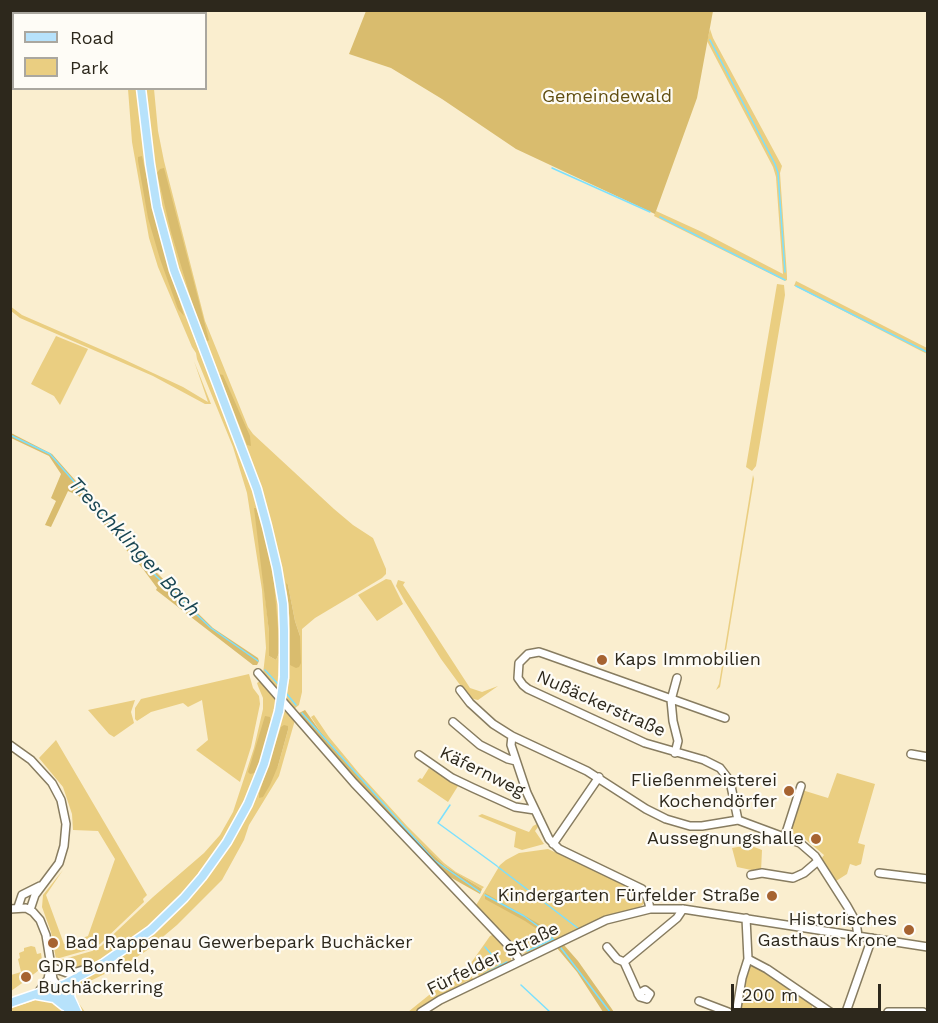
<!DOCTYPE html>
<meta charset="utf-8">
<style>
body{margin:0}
#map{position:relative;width:938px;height:1023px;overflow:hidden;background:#faeecf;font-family:"Work Sans",sans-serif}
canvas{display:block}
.frame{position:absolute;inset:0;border:12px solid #2d281c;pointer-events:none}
.legend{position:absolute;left:12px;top:12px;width:195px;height:78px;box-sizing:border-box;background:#fefcf6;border:2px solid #aaa79f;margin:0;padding:8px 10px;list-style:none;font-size:18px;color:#2d281c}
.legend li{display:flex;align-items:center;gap:12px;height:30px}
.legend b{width:30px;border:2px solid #aaa79f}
.scale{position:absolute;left:731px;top:984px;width:150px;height:27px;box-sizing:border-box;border:3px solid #2d281c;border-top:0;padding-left:8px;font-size:18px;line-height:21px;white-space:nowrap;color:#2d281c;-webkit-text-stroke:4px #fefcf6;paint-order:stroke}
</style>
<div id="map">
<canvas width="938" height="1023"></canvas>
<div class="frame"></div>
<ul class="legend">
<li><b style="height:8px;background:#b7e2fb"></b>Road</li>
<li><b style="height:16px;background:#eace81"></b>Park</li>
</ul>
<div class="scale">200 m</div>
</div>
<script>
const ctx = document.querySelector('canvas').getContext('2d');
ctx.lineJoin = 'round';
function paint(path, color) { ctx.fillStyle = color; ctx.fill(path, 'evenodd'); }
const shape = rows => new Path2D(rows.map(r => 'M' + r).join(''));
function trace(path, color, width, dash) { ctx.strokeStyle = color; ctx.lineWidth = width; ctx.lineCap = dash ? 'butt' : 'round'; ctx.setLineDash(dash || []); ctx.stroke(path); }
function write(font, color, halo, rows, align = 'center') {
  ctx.font = font + ' "Work Sans",sans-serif'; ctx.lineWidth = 4.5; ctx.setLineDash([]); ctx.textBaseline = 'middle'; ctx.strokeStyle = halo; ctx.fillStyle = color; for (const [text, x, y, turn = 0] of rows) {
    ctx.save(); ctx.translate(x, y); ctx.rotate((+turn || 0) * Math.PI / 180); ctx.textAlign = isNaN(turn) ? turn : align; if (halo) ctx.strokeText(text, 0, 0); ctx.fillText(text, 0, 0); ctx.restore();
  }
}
paint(shape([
 [710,29,713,38,782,166,780,173,787,276,787,280,785,281,654,216,656,211,702,232,783,274,776,177,773,167,707,41],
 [128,89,139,89,145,156,149,181,171,270,192,332,254,490,277,582,281,630,277,691,263,674,266,648,262,590,247,493,233,447,197,359,196,353,192,347,158,267,149,238,132,142],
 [263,577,280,651,276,660,269,656,269,632],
 [145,89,154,89,158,131,164,161,205,321,248,427,253,434,334,509,353,525,373,538,386,569,386,574,382,578,315,618,302,629,302,692,299,705,294,709,286,701,289,677,287,677,288,623,281,568,177,269,158,195,151,150],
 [288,585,295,621,300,636,290,665,290,623,286,594],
 [796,281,927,348,927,354,795,286,794,286],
 [777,284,784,285,785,295,756,466,752,471,746,467],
 [10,306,22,315,123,359,183,387,208,402,194,361,211,404,205,404,153,376,20,318,11,311],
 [56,336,88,349,60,405,54,396,31,384],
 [753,475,754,479,720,687,716,690,719,684],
 [386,579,391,580,403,604,377,621,358,595],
 [398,580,405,582,403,585,470,688,482,692,498,686,478,700,473,699,463,689,441,659,404,600,396,586],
 [249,674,253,688,259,696,260,704,251,747,240,782,196,750,208,740,202,700,188,707,183,703,151,712,137,721,135,719,135,708,141,699],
 [260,681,277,698,276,709,263,758,245,803,225,840,193,883,148,927,130,941,95,963,76,970,67,971,68,968,57,961,92,951,101,946,153,897,204,853,220,835,233,812,254,748,263,709,263,698,258,686,257,683],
 [135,700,131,712,134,723,114,737,109,734,88,710],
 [285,706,295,720,279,776,249,825,244,840,222,880,177,925,146,951,129,962,80,986,75,992,75,998,85,1012,78,1012,72,993,79,982,135,947,170,916,208,875,239,829,252,805,268,765],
 [287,726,288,730,278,766,259,793,269,766],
 [314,715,329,737,358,772,407,826,444,863,456,872,484,887,482,889,445,866,403,826,320,731,311,717],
 [56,740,147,895,143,899,144,902,100,944,91,949,56,959,51,932,42,907,43,895,63,870,46,895,64,944,88,936,115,859,98,831,73,830,72,814,63,787,39,758],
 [429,768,458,786,448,802,417,781,420,778,422,779],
 [837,773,875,784,858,843,865,845,861,864,856,866,850,864,847,874,836,881,821,859,824,855,805,839,788,832,802,790,828,798],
 [482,814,529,832,533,826,537,824,538,827,535,831,544,844,522,850,514,847,516,832,478,816],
 [749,845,762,850,761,872,737,867,732,848],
 [548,849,637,889,643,894,645,903,640,907,606,918,529,954,521,953,475,907,500,865,506,860,519,853],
 [494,934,511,951,511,961,482,977,471,972,470,975,474,980,467,981,428,1003,416,1012,408,1012,434,991,452,984,464,973,490,936],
 [31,946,35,947,37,954,41,953,43,967,30,977,27,975,23,978,25,981,11,991,11,975,21,972,18,959,20,958,19,953,24,951,24,948],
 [750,965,777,979,812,1004,812,1010,820,1012,738,1012,747,966],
 [42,998,57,1003,65,1012,11,1012,11,1008]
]), '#eace81');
paint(shape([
 [366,11,713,11,697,98,655,214,516,149,442,99,391,68,349,54],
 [142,156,153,207,184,316,178,309,160,259,148,218,138,161,138,157],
 [164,168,209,340,208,341,206,341,196,316,171,232,157,173,160,169],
 [219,374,223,375,250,436,251,446,247,445],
 [11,433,52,454,158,574,213,628,258,658,259,661,257,665,253,665,156,590,157,588,143,569,79,496,68,491,51,527,45,525,56,501,51,498,61,474,49,456,11,438],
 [254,508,256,508,265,534,274,583,280,651,276,660,269,656,269,632],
 [286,583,288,585,295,621,300,636,301,663,299,667,296,668,290,665,290,623],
 [305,710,320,731,403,826,445,866,482,889,480,894,441,872,375,803,299,717,299,713],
 [265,716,270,717,271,722,262,757,255,773,250,774,248,772],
 [284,725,288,726,288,730,278,766,270,785,263,797,259,798,259,793,281,727],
 [485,893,553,932,555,936,552,939,525,921,485,899],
 [564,945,578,961,614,1012,603,1012,577,972,557,948]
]), '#d9bc6e');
trace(shape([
 [710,40,775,164,778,173,785,272],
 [552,168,650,212],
 [660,217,785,280],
 [796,286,927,352],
 [10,435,50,454,156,576,211,628,258,661],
 [265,670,279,685],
 [286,693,296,705],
 [302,713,434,860,480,892],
 [450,805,438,823,497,866],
 [498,867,579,929],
 [485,895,524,916,546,932,555,941],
 [485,947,500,964],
 [561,948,610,1012],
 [527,951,553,939],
 [484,974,507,962],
 [521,985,550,1012]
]), '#7be0fe', 1.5);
const minor = shape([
 [258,673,354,783,513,950,520,961],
 [460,690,470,703,493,724,512,736,587,771,646,809,666,819,690,826,702,826,738,820,800,843,815,856,847,906,856,922,858,936],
 [725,718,545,654,539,652,528,654,519,663,518,678,523,685,528,689,645,743,704,760,720,768,730,781,738,820],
 [453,722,480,745,508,759,516,761],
 [512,736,511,745,527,793,549,839,559,849,642,889,648,899,650,909],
 [10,745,31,760,52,783,61,800,66,824,64,846,59,863,35,895,30,910],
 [675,753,678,741,673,721,671,700,677,678],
 [911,754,928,757],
 [419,755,452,778,473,788,515,807,535,810],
 [785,836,801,786],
 [553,844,599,777],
 [879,873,928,879],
 [751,875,762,873,793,878,804,873,818,861],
 [18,907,22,895,40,886],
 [10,909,26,908,33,912,40,920,46,935,53,979,58,987],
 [607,947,617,959,624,962,677,918,683,909],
 [748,959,767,969,830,1012],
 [624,962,637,991,638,994,640,997,647,999,650,994,645,990,638,994],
 [56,969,70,974,86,969],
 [38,993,48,979,50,969],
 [699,1001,728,1012],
 [421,1012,440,1000,606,920,650,909,683,909,928,947],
 [734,1012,737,1008,742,978,748,959,746,918],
 [846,1012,872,938],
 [888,1012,923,1012]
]);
const major = shape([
 [142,14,142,10],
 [141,88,150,164,157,207,174,270,257,489,267,526,277,568,283,604,284,630,284,677],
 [76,979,72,985,70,997,77,1012],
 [58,987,69,1012],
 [37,995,54,998,64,1006],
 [10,1003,65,984,104,963,151,930,184,898,202,877,227,842,248,804,264,764,279,711]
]);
trace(minor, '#877c60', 10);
trace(major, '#fff', 11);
trace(minor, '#fff', 7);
trace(major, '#b7e2fb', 8);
const majorBridge = shape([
 [279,711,284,677]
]);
trace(majorBridge, '#fff', 11, []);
trace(majorBridge, '#b7e2fb', 8);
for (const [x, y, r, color] of [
 [602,660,6,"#a66331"],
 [789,791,6,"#a66331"],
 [816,839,6,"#a66331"],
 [772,896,6,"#a66331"],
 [909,930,6,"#a66331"],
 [53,943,6,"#a66331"],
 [26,977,6,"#a66331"]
]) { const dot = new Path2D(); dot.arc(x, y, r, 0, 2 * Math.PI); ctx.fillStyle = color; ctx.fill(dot); trace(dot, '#fefcf6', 2); }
write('18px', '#614e11', '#fefcf6', [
 ["Gemeindewald",607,97]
]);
write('18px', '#2d281c', '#fefcf6', [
 ["Kaps Immobilien",614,660,"left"],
 ["Fließenmeisterei",777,781],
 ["Kochendörfer",777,802],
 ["Aussegnungshalle",804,839],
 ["Kindergarten Fürfelder Straße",760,896],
 ["Historisches",897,920],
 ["Gasthaus Krone",897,941],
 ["Bad Rappenau Gewerbepark Buchäcker",65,943,"left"],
 ["GDR Bonfeld,",38,967,"left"],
 ["Buchäckerring",38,988,"left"]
], 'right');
write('18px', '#2d281c', '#fefcf6', [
 ["Nußäckerstraße",601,704,24],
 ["Käfernweg",482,772,26],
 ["Fürfelder Straße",493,959,-26]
]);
write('italic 20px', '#194653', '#fefcf6', [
 ["Treschklinger Bach",134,547,47]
]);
</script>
